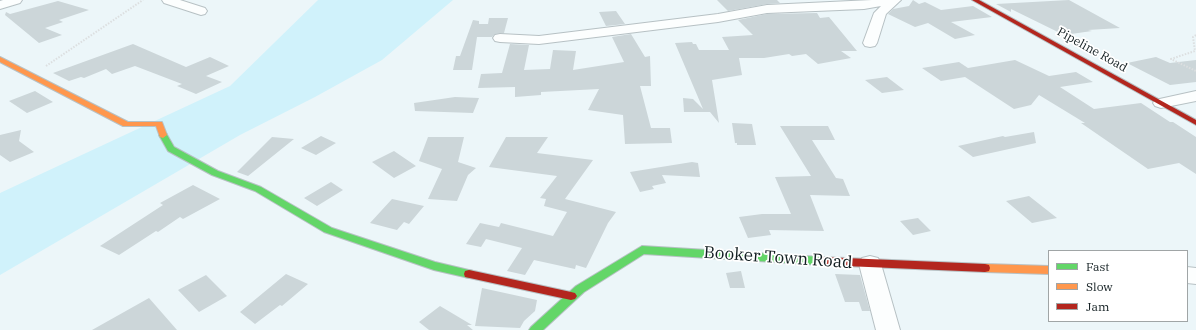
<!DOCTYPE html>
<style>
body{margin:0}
#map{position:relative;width:1196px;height:330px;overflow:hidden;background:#ecf6f9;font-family:"IBM Plex Serif",serif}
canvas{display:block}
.legend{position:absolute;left:1048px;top:250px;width:140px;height:72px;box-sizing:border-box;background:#fff;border:1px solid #a0a5a6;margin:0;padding:5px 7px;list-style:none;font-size:12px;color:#121e21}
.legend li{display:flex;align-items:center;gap:8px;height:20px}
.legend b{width:20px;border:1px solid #a0a5a6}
</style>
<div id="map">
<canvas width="1196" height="330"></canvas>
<ul class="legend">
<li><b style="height:5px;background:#63d668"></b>Fast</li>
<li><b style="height:5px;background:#ff974d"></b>Slow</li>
<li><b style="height:5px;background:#b3261e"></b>Jam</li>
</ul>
</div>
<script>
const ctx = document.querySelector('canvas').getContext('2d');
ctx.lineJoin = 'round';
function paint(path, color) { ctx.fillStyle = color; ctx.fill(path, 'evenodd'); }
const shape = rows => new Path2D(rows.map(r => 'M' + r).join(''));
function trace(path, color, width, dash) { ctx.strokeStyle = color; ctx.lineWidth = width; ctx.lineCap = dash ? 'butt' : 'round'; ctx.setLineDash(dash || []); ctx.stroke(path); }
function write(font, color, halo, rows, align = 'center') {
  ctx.font = font + ' "IBM Plex Serif",serif'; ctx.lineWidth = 3.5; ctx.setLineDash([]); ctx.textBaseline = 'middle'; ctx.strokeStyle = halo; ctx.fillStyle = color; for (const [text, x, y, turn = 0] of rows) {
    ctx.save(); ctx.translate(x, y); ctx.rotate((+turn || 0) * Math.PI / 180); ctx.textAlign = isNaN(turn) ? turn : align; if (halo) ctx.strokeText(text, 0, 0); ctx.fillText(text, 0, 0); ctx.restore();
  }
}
paint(shape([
 [318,0,453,0,382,60,315,97,240,135,0,275,0,193,230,86]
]), '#d0f2fb');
paint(shape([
 [717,0,777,0,780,3,767,4,728,11],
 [913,0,919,4,925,2,941,10,973,6,992,17,951,22,975,35,955,39,928,23,915,27,888,14,893,9,909,6],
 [1069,0,1120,28,1088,30,1092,31,1064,35,1011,9,1011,12,996,4],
 [58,1,89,10,59,20,63,22,45,28,62,35,39,43,5,15,6,12,10,14],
 [616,11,625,24,606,26,599,12],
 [817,13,820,18,829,17,857,51,841,51,851,58,818,64,806,54,792,56,789,54,764,58,739,58,742,75,712,80,719,123,710,112,684,112,683,98,693,99,703,109,675,43,692,42,693,44,696,44,699,50,729,50,722,37,753,35,738,20,767,14],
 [489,18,508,18,504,33,495,34,492,37,477,37,472,70,453,70,456,56,460,56,473,20,479,21,479,24,488,24],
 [631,34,645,57,650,56,651,86,640,86,651,128,670,128,672,143,625,144,623,115,588,110,599,89,541,92,541,95,515,97,515,87,478,88,481,74,502,73,510,44,529,45,524,70,550,69,553,50,576,51,573,70,624,62,612,37],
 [133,44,186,67,210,57,229,66,206,76,222,82,196,94,177,86,182,84,135,66,112,74,106,69,84,78,81,77,69,81,53,73],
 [1156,57,1170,63,1196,60,1196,82,1170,85,1127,63],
 [1015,60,1049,76,1076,72,1093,82,1060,87,1094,109,1141,103,1170,122,1173,122,1196,137,1196,174,1179,163,1148,169,1081,123,1085,123,1039,95,1031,105,1014,109,965,77,941,81,922,68,959,62,968,68],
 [887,77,904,90,882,93,865,80],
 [35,91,53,102,27,113,9,101],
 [455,97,479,98,473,113,415,111,414,103],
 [732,123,752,124,756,145,737,145,737,143,735,143],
 [780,126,828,126,835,140,812,140,836,178,843,179,850,196,810,195,824,231,769,230,771,235,748,238,739,217,762,214,791,214,775,177,811,176],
 [21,130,19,141,34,152,10,162,0,155,0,135],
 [1034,132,1036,143,973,157,958,146,1003,136,1005,137],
 [321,136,336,143,316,155,301,148],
 [272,137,294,139,248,176,237,172],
 [428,137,464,137,458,162,476,168,468,175,457,201,428,199,442,169,419,161],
 [506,137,548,137,537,153,593,160,565,199,616,212,608,223,586,268,576,265,575,269,534,260,525,275,507,271,522,248,486,239,481,247,466,244,480,223,499,227,501,223,553,236,567,212,544,206,546,199,540,198,557,176,489,167],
 [394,151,416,166,394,178,372,162],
 [692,162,698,163,700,177,662,175,666,183,652,186,654,189,640,192,630,172],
 [331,182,343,190,317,206,304,198],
 [193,185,220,199,183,219,180,217,158,232,156,231,119,255,100,246,163,205,160,203],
 [1029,196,1057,218,1032,223,1006,201],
 [392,199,424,206,409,224,404,222,397,230,370,223],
 [918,218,931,231,913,235,900,221],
 [741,271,745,288,730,288,726,273],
 [286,274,308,284,282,306,280,305,255,324,240,312],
 [835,274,860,275,870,311,862,311,859,302,845,302],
 [206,275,227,296,199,312,178,290],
 [482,288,537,300,535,311,524,321,520,328,475,326],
 [149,298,177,330,92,330],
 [440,306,472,325,467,325,473,330,429,330,419,322]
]), '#ccd6d9');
const street = shape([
 [3,0,22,0,20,3,0,9,0,1,3,0],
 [162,0,180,0,205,8,207,11,205,14,201,15,164,3,162,0],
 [872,0,901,0,886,14,877,43,875,46,870,47,865,46,863,43,874,13,881,6,864,9,767,13,718,22,539,44,500,42,495,41,493,38,495,35,500,34,539,36,718,14,767,5,872,0],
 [1196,91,1196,101,1161,108,1155,106,1153,103,1155,100,1196,91],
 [870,256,878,258,881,264,900,330,876,330,859,264,862,258,870,256],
 [1187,267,1196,268,1196,284,1187,283,1187,267]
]);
const fast = shape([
 [163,132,166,133,174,147,218,171,261,187,332,228,435,262,473,271,474,274,473,277,469,278,434,270,324,232,255,191,212,175,168,151,159,135,163,132],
 [642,246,822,257,826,258,827,261,826,264,822,265,644,254,584,292,543,330,529,330,531,327,576,286,642,246]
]);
const slow = shape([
 [0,57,128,122,162,122,167,135,163,138,160,137,156,126,123,126,0,62,0,57],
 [985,264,1049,266,1049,274,985,272,981,271,980,268,981,265,985,264]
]);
const jam = shape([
 [972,0,979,0,1196,120,1196,125,972,0],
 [822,257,985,264,989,265,990,268,989,271,985,272,822,265,818,264,817,261,818,258,822,257],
 [469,270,571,292,575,293,577,296,575,299,571,300,465,277,464,274,465,271,469,270]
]);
trace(street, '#b7c1c4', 2);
trace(fast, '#b7c1c4', 2);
trace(slow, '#b7c1c4', 2);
trace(jam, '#b7c1c4', 2);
trace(shape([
 [1196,35,1193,37,1195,51,1171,59,1196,71],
 [46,66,143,0]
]), '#dcdfe0', 2, [1.5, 1.5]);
paint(street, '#fcfefe');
paint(fast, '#63d668');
paint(slow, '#ff974d');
paint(jam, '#b3261e');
write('12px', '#121e21', '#fff', [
 ["Pipeline Road",1092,50,29]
]);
write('17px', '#121e21', '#fff', [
 ["Booker Town Road",778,258,4]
]);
</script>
